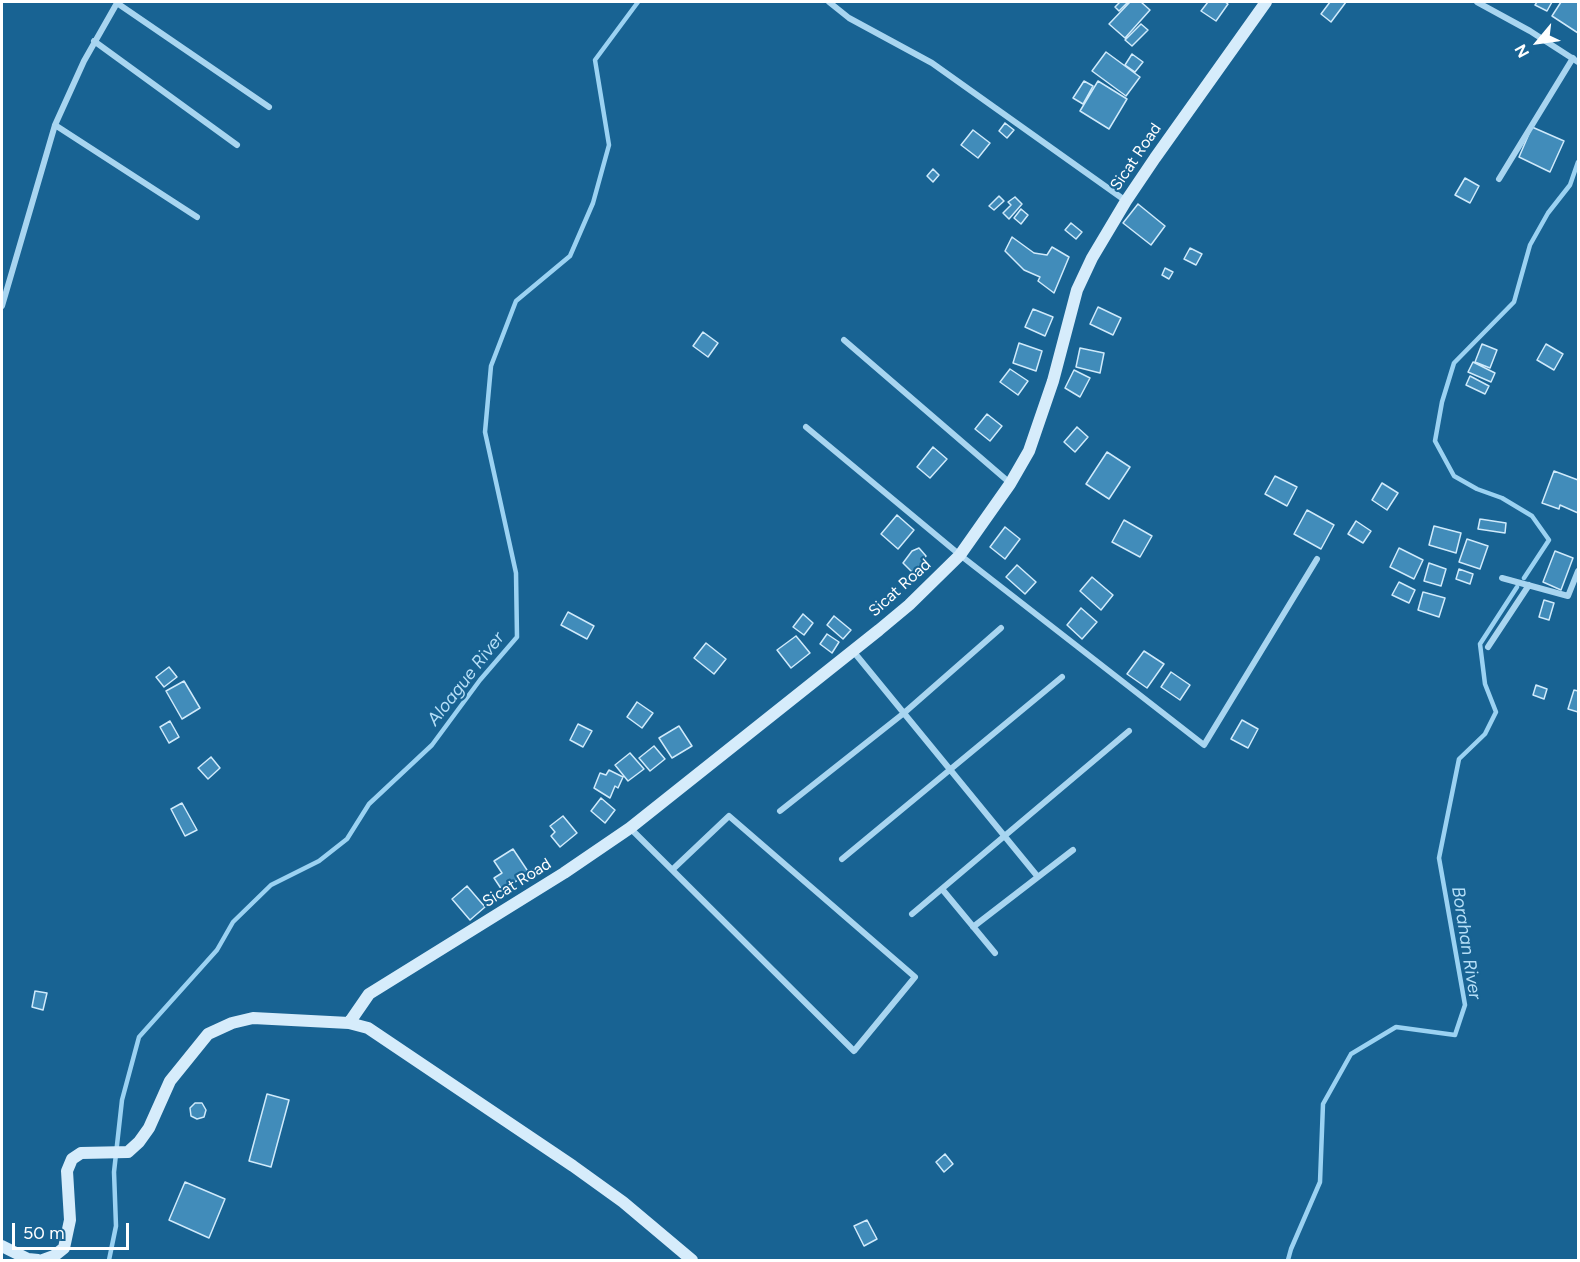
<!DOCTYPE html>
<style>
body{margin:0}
#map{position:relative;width:1580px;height:1262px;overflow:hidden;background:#186393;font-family:Figtree,sans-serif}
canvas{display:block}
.frame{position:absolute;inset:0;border:3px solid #fff;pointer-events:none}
.north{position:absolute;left:1508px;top:12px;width:60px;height:60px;-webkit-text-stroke:4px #186393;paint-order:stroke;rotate:241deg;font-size:16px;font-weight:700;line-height:24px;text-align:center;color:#fff}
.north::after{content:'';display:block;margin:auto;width:21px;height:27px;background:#fff;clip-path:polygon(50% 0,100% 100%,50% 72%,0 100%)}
.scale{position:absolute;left:12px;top:1223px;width:117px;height:27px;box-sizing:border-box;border:3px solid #fff;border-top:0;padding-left:8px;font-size:18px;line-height:21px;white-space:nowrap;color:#fff;-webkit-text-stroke:4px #186393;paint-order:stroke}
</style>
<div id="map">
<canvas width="1580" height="1262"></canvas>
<div class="frame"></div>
<div class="north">N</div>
<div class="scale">50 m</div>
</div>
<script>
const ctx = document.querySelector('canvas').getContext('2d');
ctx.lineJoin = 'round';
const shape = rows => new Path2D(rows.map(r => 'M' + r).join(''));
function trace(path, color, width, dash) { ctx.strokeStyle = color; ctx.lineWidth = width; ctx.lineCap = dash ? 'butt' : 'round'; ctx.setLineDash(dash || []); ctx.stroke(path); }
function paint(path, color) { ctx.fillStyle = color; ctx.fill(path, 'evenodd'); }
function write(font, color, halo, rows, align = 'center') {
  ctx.font = font + ' Figtree,sans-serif'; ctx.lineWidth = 4.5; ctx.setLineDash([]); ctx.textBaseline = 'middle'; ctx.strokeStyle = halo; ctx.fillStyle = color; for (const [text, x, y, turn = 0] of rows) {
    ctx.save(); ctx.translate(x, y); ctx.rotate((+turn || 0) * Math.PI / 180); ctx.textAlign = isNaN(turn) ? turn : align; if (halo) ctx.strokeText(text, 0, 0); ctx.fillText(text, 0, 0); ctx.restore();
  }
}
trace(shape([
 [1524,578,1549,540,1532,516,1502,498,1477,489,1454,476,1435,441,1442,402,1454,363,1514,302,1530,245,1548,213,1570,185,1578,162],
 [109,1260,116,1226,114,1172,122,1100,139,1037,217,950,233,922,271,885,319,861,347,839,369,804,432,745,480,680,517,637,516,573,485,432,491,366,516,301,570,256,593,203,609,145,595,60,638,2],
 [1288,1260,1291,1249,1320,1182,1323,1104,1351,1054,1396,1027,1455,1035,1465,1005,1439,858,1459,759,1485,734,1496,712,1485,684,1480,644,1517,587]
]), '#9bd2f2', 4.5);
const building = shape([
 [1120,2,1128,2,1119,11,1115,7,1120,2],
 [1130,2,1141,2,1150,10,1125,38,1109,24,1130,2],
 [1208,2,1225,2,1228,4,1216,21,1201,11,1208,2],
 [1330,2,1346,2,1331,22,1321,14,1330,2],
 [1537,2,1552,2,1547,11,1535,5,1537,2],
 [1561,2,1578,2,1578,33,1552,16,1561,2],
 [1141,24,1148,30,1132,46,1125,40,1141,24],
 [1106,52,1140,77,1126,96,1092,71,1106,52],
 [1132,54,1143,62,1135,72,1125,65,1132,54],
 [1084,81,1093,86,1083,104,1073,98,1084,81],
 [1098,81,1127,99,1109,129,1080,111,1098,81],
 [1005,123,1014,130,1007,138,999,131,1005,123],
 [1532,127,1564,141,1550,172,1519,157,1532,127],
 [973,130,990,143,978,158,961,145,973,130],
 [933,169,939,175,933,182,927,176,933,169],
 [1465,178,1479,186,1470,203,1455,195,1465,178],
 [999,196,1004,201,994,210,989,206,999,196],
 [1015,197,1022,204,1009,219,1003,213,1011,205,1008,202,1015,197],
 [1138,204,1165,226,1151,245,1123,223,1138,204],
 [1021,209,1028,215,1021,224,1014,218,1021,209],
 [1071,223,1082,232,1076,239,1065,230,1071,223],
 [1012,237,1034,253,1047,255,1052,247,1069,257,1054,293,1038,281,1040,277,1024,270,1005,251,1012,237],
 [1190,248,1202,254,1196,265,1184,259,1190,248],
 [1165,268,1173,272,1169,279,1162,275,1165,268],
 [1098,307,1121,318,1113,335,1090,324,1098,307],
 [1033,309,1053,317,1045,336,1025,327,1033,309],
 [703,332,718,343,708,357,693,346,703,332],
 [1019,343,1042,351,1036,371,1013,363,1019,343],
 [1482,344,1497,350,1490,368,1475,362,1482,344],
 [1546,344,1563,354,1554,370,1537,360,1546,344],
 [1080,348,1104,353,1100,373,1076,367,1080,348],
 [1473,362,1495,373,1491,382,1468,372,1473,362],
 [1010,369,1028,381,1018,395,1000,382,1010,369],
 [1074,370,1090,378,1080,397,1065,388,1074,370],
 [1470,376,1489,386,1485,394,1466,385,1470,376],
 [987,414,1002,426,990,441,975,429,987,414],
 [1077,427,1088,437,1075,452,1064,442,1077,427],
 [933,447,947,459,930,478,917,467,933,447],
 [1107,452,1130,467,1109,499,1086,484,1107,452],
 [1554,471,1578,480,1578,513,1560,505,1559,509,1542,503,1554,471],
 [1275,476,1297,487,1287,506,1265,494,1275,476],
 [1382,483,1398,493,1387,510,1372,500,1382,483],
 [1307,510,1334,525,1321,549,1294,534,1307,510],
 [897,515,914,530,898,549,881,534,897,515],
 [1480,519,1506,523,1505,533,1478,529,1480,519],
 [1124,520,1152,536,1140,557,1112,542,1124,520],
 [1356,521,1371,531,1363,543,1348,534,1356,521],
 [1434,526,1461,533,1456,553,1429,545,1434,526],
 [1005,527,1020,539,1005,559,990,547,1005,527],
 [1467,539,1488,546,1480,569,1459,562,1467,539],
 [919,548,926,556,914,574,903,563,912,551,919,548],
 [1399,548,1423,560,1414,579,1390,567,1399,548],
 [1555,551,1573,558,1561,590,1543,582,1555,551],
 [1429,563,1446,569,1441,586,1424,581,1429,563],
 [1017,565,1036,582,1025,594,1006,577,1017,565],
 [1459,569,1473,574,1470,584,1456,579,1459,569],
 [1092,577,1113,595,1101,610,1080,591,1092,577],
 [1399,582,1415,590,1409,603,1392,595,1399,582],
 [1423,592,1445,598,1439,617,1418,610,1423,592],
 [1544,600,1554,603,1549,620,1539,617,1544,600],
 [1081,608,1097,622,1082,639,1067,625,1081,608],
 [568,612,594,626,587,639,561,625,568,612],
 [803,614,813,623,804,635,793,627,803,614],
 [834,616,851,630,843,639,827,625,834,616],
 [827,634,839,642,832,653,820,644,827,634],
 [796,636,810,653,791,668,777,650,796,636],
 [706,643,726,659,714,674,694,658,706,643],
 [1144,651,1164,664,1147,688,1127,674,1144,651],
 [169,667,177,677,164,687,156,677,169,667],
 [1171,672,1190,685,1180,700,1161,687,1171,672],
 [184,681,200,708,182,719,166,691,184,681],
 [1536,685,1547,689,1544,699,1533,695,1536,685],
 [1574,690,1578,691,1578,712,1568,709,1574,690],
 [637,702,653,713,642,728,627,717,637,702],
 [1242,720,1258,729,1248,748,1231,739,1242,720],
 [170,721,179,737,169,743,160,727,170,721],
 [578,724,592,731,583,747,570,740,578,724],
 [679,726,692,746,672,758,659,738,679,726],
 [654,746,665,759,650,771,639,758,654,746],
 [630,753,644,769,628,781,615,765,630,753],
 [211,757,220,768,208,779,198,768,211,757],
 [609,770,623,777,618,788,615,786,610,798,594,788,600,773,606,775,609,770],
 [601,798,615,810,605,823,591,811,601,798],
 [182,803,197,830,185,836,171,809,182,803],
 [563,816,577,833,560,847,551,836,555,832,550,826,563,816],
 [513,849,529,873,502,890,494,878,502,873,494,861,513,849],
 [539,865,543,871,533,877,529,872,539,865],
 [467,886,485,907,470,920,452,899,467,886],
 [35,991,47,993,43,1010,32,1007,35,991],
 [267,1094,289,1100,271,1167,249,1161,267,1094],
 [195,1103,202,1103,206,1110,204,1117,197,1119,191,1116,190,1108,195,1103],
 [945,1154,953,1164,944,1172,936,1162,945,1154],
 [185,1182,225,1199,209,1238,169,1220,185,1182],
 [867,1220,877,1239,864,1246,854,1226,867,1220]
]);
paint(building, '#418cba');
trace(building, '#cfeafb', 1.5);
trace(shape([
 [829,2,849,18,932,63,1126,201],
 [1477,2,1530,31,1578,62],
 [94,41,237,145],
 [55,125,197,217],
 [1499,179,1573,58],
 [2,306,55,125,84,61,117,3,269,107],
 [844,340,1010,483],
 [806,427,960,555,1204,745,1317,559],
 [1502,578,1568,596,1578,571],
 [1488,647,1529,585],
 [853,651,1038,877],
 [780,811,904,713,1001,628],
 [630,828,854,1051,915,977,729,816,672,870],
 [842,859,1062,677],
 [942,889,995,953],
 [912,914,1129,731],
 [973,927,1073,850]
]), '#a8d5f0', 6);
trace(shape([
 [349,1023,369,994,564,873,630,828,879,630,909,605,960,555,1010,484,1029,451,1053,381,1077,290,1092,258,1126,201,1155,158,1266,2],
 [2,1246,28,1259,38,1260],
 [43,1260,54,1256,64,1248,70,1220,67,1171,72,1159,81,1153,128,1152,139,1142,149,1128,170,1081,208,1034,232,1023,253,1018,349,1023,368,1028,573,1166,623,1202,692,1260]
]), '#d6ecfb', 12);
write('16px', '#fff', '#186393', [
 ["Sicat Road",1136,157,-56],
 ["Sicat Road",900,588,-42],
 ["Sicat Road",517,883,-32]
]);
write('italic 18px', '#b4def7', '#186393', [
 ["Aloague River",466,679,-52],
 ["Borahan River",1466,943,81]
]);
</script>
